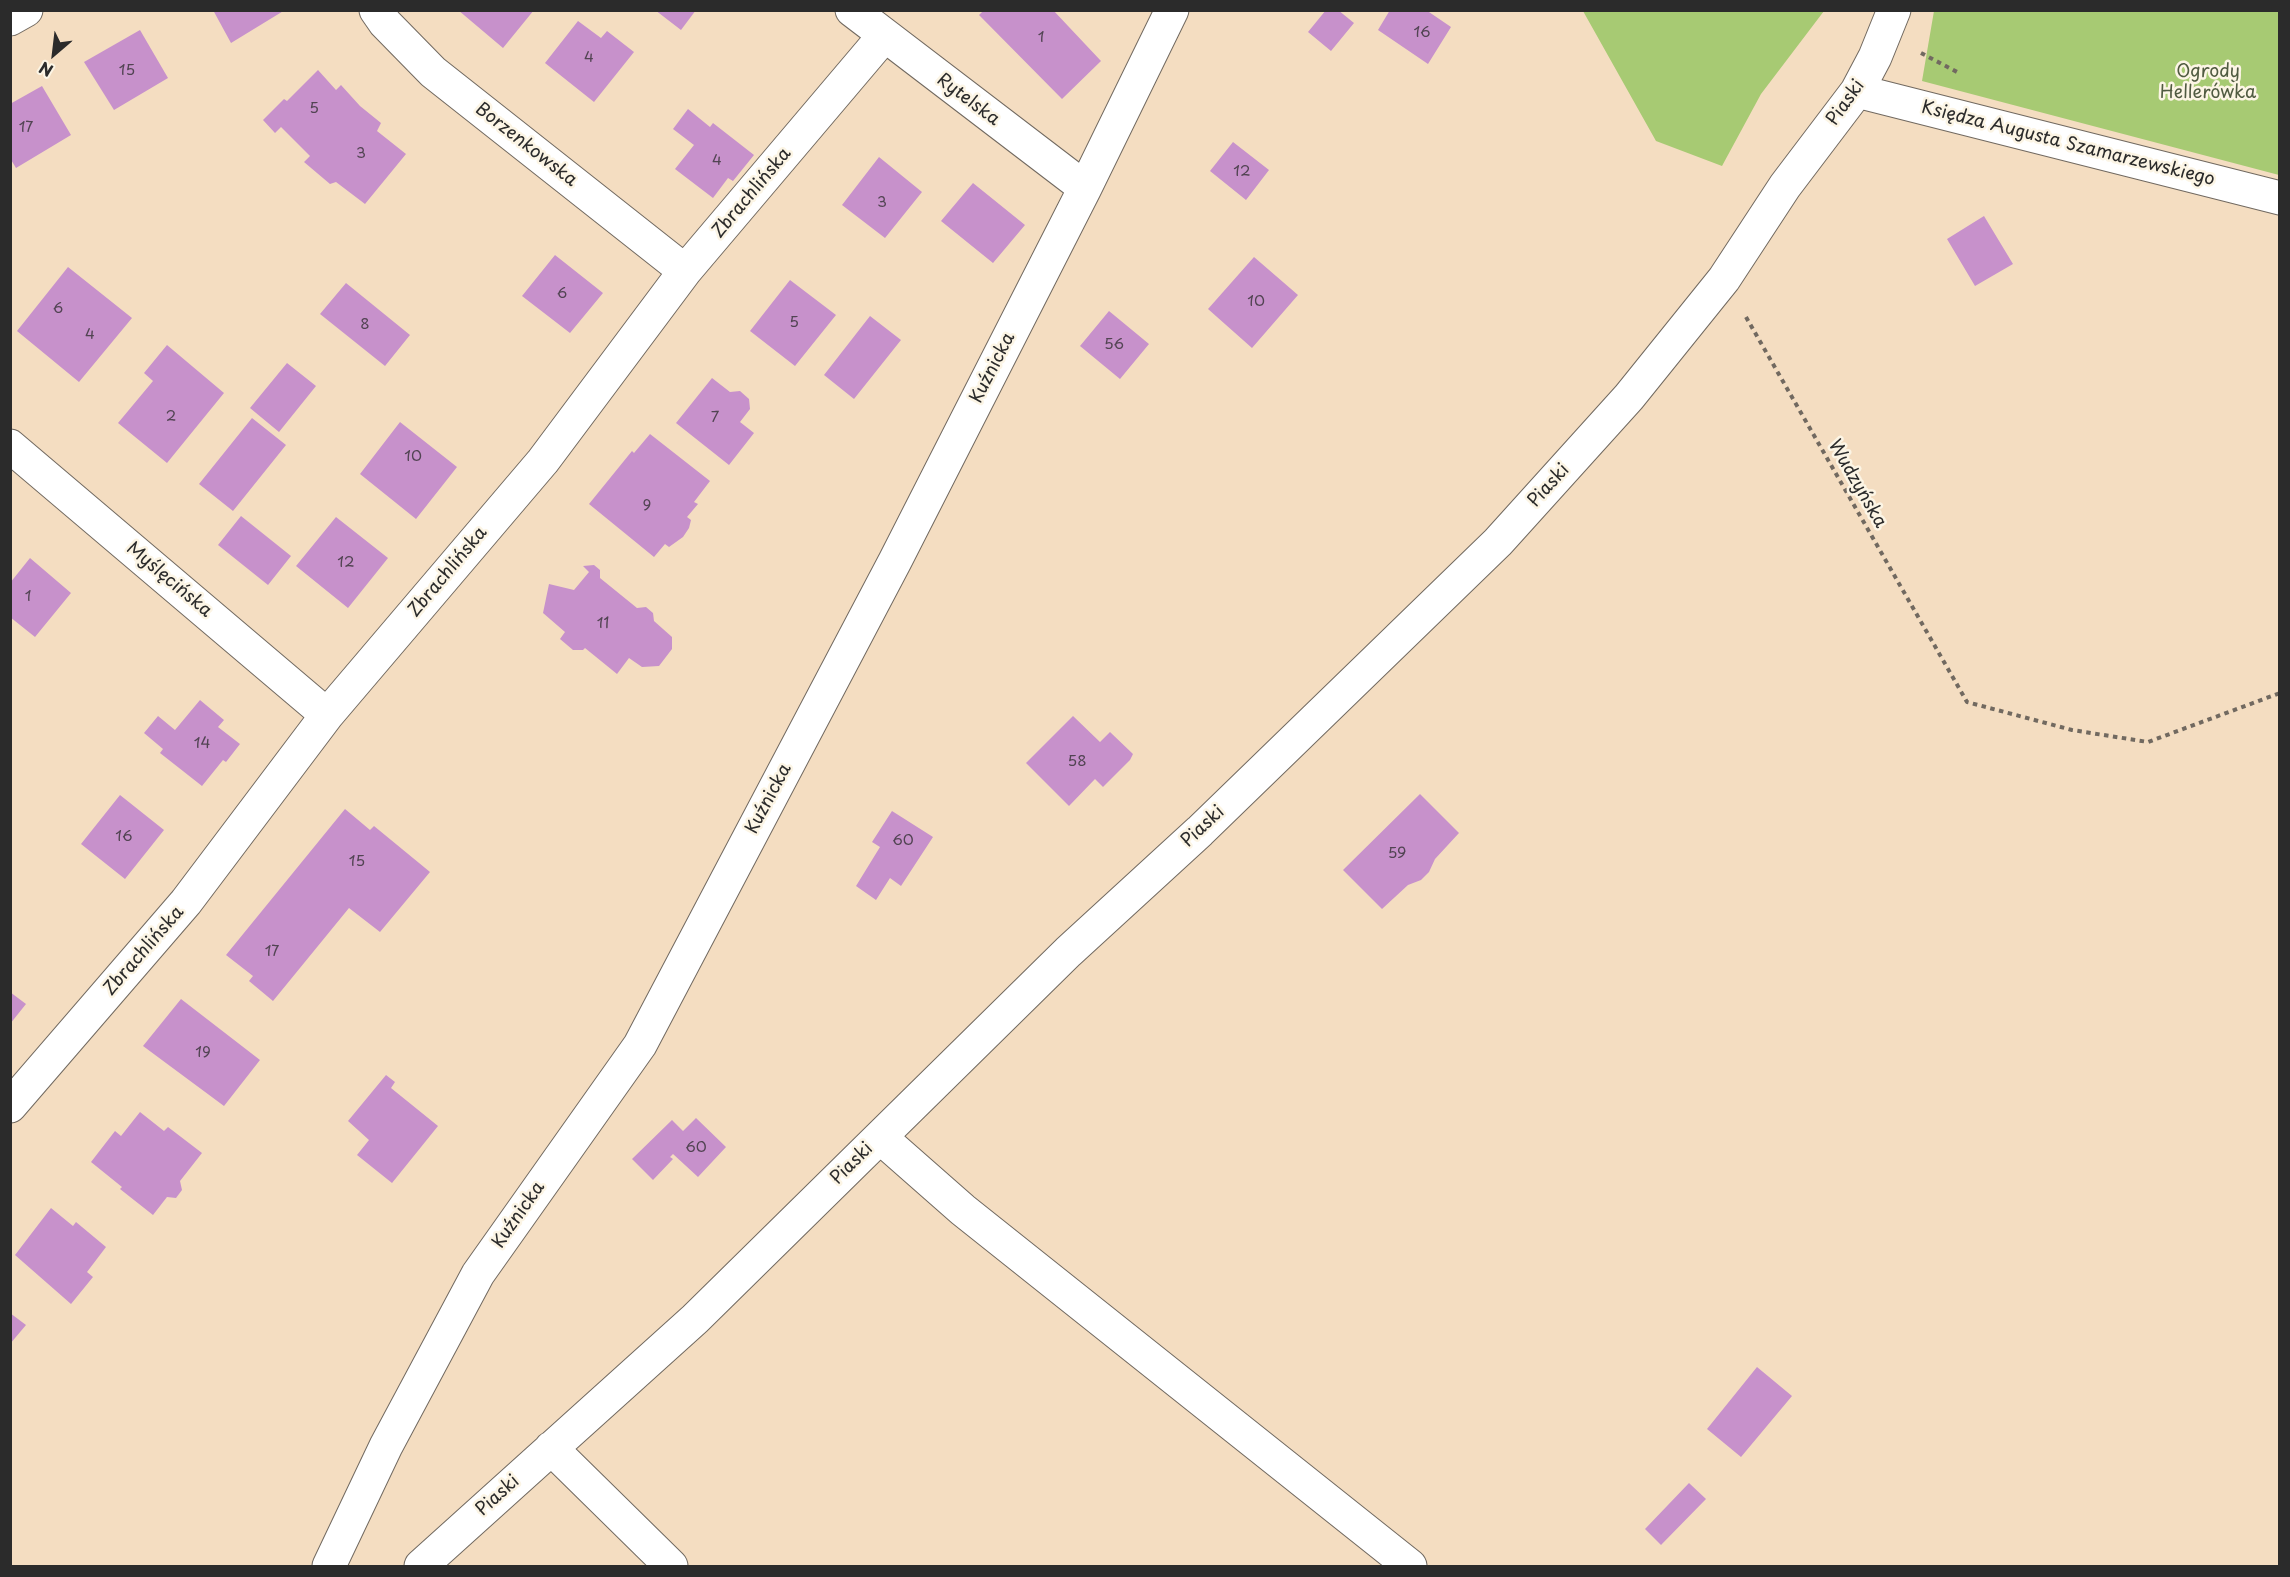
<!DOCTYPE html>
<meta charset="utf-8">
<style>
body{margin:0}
#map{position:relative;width:2290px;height:1577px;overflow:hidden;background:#f4ddc1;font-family:"Playpen Sans",sans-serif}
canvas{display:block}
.frame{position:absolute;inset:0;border:12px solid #2b2b2b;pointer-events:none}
.north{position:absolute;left:24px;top:24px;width:60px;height:60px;-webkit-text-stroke:4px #fcf5e5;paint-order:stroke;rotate:208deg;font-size:16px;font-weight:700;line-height:24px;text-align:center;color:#2b2b2b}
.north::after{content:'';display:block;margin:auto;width:21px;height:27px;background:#2b2b2b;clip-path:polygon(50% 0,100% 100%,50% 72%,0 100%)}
</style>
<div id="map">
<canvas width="2290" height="1577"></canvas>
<div class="frame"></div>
<div class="north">N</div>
</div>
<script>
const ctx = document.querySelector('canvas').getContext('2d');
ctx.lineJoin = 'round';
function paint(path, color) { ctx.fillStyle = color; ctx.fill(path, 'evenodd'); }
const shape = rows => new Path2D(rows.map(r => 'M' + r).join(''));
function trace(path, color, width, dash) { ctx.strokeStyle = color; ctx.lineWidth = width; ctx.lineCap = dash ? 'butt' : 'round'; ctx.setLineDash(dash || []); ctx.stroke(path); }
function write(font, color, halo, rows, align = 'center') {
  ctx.font = font + ' "Playpen Sans",sans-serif'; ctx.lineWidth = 5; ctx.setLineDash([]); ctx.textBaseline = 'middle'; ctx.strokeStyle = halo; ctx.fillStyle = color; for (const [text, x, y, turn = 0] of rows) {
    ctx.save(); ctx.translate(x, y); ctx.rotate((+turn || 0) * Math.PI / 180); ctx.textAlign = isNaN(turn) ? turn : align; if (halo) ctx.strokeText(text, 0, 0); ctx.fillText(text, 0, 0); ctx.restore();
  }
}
paint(shape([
 [1583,11,1824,11,1761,94,1722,166,1656,141],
 [1934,11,2279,11,2279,175,1922,81]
]), '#a7ca73');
paint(shape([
 [213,10,285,10,231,43],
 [458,10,534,10,503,48],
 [655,10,696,10,681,30],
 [984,10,1053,10,1101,61,1062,99,979,15],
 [1326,10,1338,10,1354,23,1331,51,1308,32],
 [1390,10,1426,10,1451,27,1428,64,1378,30],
 [578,21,601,38,607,31,634,52,594,102,545,63],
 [140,30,168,78,114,110,84,62],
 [318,70,336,90,341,85,360,106,381,123,377,131,406,154,365,204,336,182,330,184,304,162,310,156,281,127,275,133,263,120,284,99,287,101],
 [42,86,71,135,16,168,10,158,10,104],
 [688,109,710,127,713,123,754,155,733,181,728,178,713,198,675,169,694,145,673,129],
 [1233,142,1269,170,1246,200,1210,171],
 [879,157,922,192,885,238,842,205],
 [973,183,1025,225,993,263,941,221],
 [1984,216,2013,264,1975,286,1947,239],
 [555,255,603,293,570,333,522,296],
 [1254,257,1298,295,1252,348,1208,309],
 [68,267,132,318,79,382,17,331],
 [790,280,836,315,795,366,750,331],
 [346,283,410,335,385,366,320,314],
 [1109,311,1149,344,1120,379,1080,346],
 [870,316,901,340,854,399,824,375],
 [167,345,224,393,167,463,118,423,153,381,144,373],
 [287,363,316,386,279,432,250,408],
 [712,378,730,392,740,391,749,399,750,409,740,422,754,433,729,465,676,423],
 [252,418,286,445,233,511,199,484],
 [400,422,457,467,416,519,360,474],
 [650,434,710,481,694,502,698,504,687,517,691,520,689,528,683,537,669,547,665,544,654,557,589,504,632,451,634,453],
 [241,516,291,556,268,585,218,545],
 [336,517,388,558,348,608,296,566],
 [30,558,71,593,35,637,10,617,10,583],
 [594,565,600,570,600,578,637,608,646,607,653,613,654,621,672,637,672,649,659,666,642,667,629,658,617,674,585,648,583,650,573,650,560,639,565,632,543,613,549,584,574,590,589,572,583,566],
 [200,700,224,720,218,727,240,744,226,762,223,760,202,786,160,753,163,749,144,733,158,716,175,730],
 [1073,716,1100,742,1110,732,1133,754,1130,760,1103,787,1095,779,1069,806,1026,763],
 [1420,794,1459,833,1435,859,1429,872,1421,880,1408,885,1382,909,1343,870],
 [120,795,164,830,125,879,81,844],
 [345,809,370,830,374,826,430,872,380,932,349,908,273,1001,249,981,253,976,226,955],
 [892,811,933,837,901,886,890,878,876,900,856,886,880,847,872,842],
 [10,992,26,1004,10,1024],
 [181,999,260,1060,224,1106,143,1046],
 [386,1075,395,1082,391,1088,438,1126,392,1183,357,1155,369,1140,348,1121],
 [140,1112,164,1131,168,1127,202,1153,180,1181,182,1190,176,1198,167,1197,153,1215,120,1189,122,1187,91,1162,115,1131,121,1136],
 [696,1118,726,1147,698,1177,673,1154,670,1157,673,1159,653,1180,632,1159,672,1120,683,1131],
 [51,1208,73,1226,76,1222,106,1247,87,1272,93,1277,71,1304,15,1255],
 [10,1313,26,1325,10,1344],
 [1757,1367,1792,1396,1741,1457,1707,1429],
 [1689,1483,1706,1499,1661,1545,1645,1529]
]), '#c791cb');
const minor = shape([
 [376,10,385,23,433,72,685,271],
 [852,10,1085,188],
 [10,19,26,10],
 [1857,91,2280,198],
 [10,446,327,715],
 [10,1106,186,902,327,715,543,461,685,271,884,36],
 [880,1137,963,1210,1410,1566],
 [551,1448,671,1566],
 [329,1566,386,1446,478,1274,640,1045,895,561,1085,188,1172,10],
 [421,1566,695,1319,1068,952,1200,831,1498,542,1629,397,1724,279,1785,186,1857,91,1875,57,1894,10]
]);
trace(minor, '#716960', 35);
trace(shape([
 [1921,53,1959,73],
 [1746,317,1967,702,2072,730,2148,742,2280,693]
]), '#716960', 4, [4.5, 4.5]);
trace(minor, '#fff', 33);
write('15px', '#524453', null, [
 ["16",1422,33],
 ["1",1041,38],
 ["4",589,58],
 ["15",127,71],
 ["5",314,109],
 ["17",26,128],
 ["3",361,154],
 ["4",717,161],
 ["12",1242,172],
 ["3",882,203],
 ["6",562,294],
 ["10",1256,302],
 ["6",58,309],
 ["5",794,323],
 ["8",365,325],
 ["4",90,335],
 ["56",1114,345],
 ["2",171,417],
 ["7",715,418],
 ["10",413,457],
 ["9",647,506],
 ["12",346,563],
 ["1",28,597],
 ["11",603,624],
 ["14",202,744],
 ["58",1077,762],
 ["16",124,837],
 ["60",903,841],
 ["59",1397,854],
 ["15",357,862],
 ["17",272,952],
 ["19",203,1053],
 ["60",696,1148]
]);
write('18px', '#505b41', '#fcf5e5', [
 ["Ogrody",2208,72],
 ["Hellerówka",2208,93]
]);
write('18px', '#2b2b2b', '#fcf5e5', [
 ["Rytelska",968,100,37],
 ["Piaski",1846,103,-55],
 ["Księdza Augusta Szamarzewskiego",2068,144,14],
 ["Borzenkowska",526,145,38],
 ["Zbrachlińska",752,193,-50],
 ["Kuźnicka",993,368,-63],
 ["Wudzyńska",1857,484,60],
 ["Piaski",1549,486,-48],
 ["Zbrachlińska",448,572,-50],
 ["Myślęcińska",169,580,40],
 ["Kuźnicka",769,799,-62],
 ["Piaski",1203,827,-43],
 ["Zbrachlińska",144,951,-49],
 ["Piaski",852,1164,-45],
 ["Kuźnicka",519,1215,-55],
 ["Piaski",498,1496,-42]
]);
</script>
